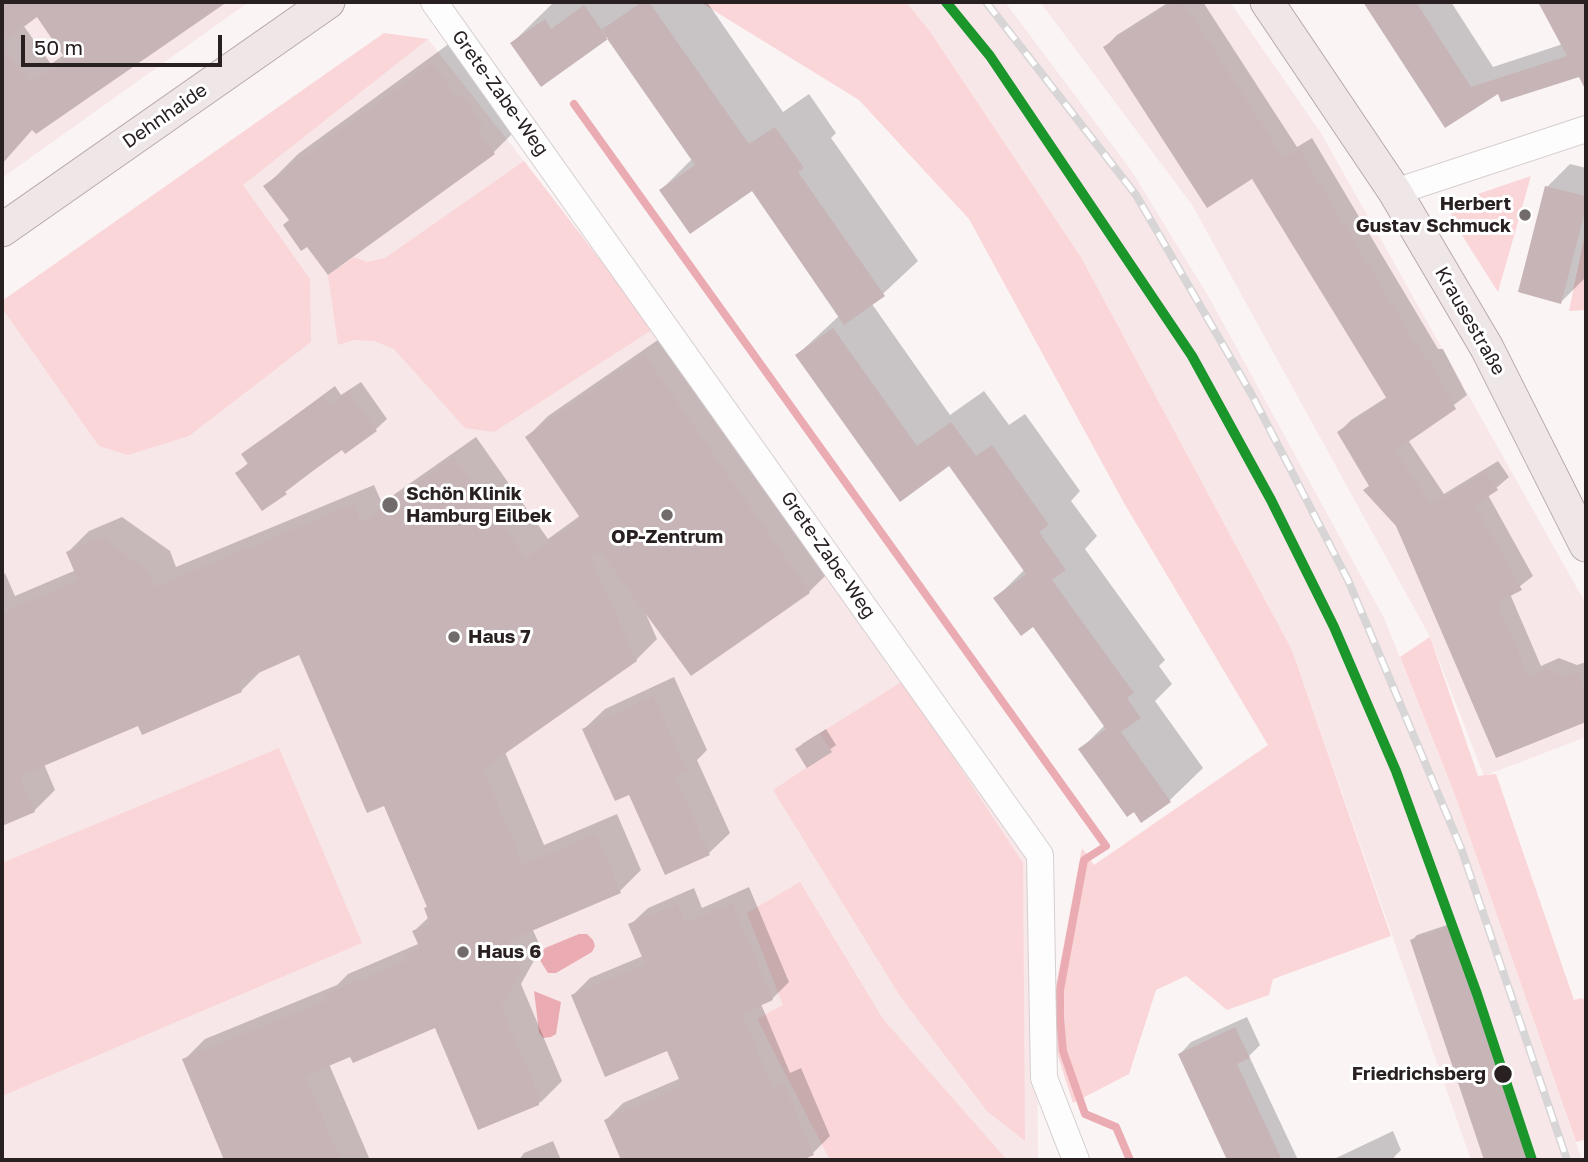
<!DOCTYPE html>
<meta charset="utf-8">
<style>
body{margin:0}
#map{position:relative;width:1588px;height:1162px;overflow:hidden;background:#fbf4f5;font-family:"Golos Text",sans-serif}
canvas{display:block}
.frame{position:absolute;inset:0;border:4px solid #292121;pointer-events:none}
.scale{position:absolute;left:21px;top:35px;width:201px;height:32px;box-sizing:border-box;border:4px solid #292121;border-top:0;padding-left:9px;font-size:21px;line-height:24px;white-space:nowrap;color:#292121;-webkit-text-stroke:5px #fff;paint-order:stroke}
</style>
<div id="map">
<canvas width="1588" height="1162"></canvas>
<div class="frame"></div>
<div class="scale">50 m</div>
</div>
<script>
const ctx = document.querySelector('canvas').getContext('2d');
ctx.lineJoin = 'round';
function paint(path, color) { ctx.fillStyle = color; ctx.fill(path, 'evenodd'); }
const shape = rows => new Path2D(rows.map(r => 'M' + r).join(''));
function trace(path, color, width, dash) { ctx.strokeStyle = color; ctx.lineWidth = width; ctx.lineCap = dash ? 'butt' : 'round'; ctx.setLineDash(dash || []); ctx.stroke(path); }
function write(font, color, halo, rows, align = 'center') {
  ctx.font = font + ' "Golos Text",sans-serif'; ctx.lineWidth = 6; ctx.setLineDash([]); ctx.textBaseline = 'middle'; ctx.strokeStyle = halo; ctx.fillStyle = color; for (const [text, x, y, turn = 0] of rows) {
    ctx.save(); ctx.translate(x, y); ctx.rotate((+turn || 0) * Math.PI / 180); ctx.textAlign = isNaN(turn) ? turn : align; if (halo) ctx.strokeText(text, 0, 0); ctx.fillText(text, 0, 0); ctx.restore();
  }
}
paint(shape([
 [2,2,249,2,2,178],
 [906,2,1005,2,1131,170,1210,299,1384,618,1455,795,1582,1160,1471,1160,1292,650,1081,257,929,30],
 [1040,2,1230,2,1321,133,1586,604,1586,737,1484,776,1430,637,1192,205],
 [384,33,428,39,553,198,653,329,1024,852,1036,877,1038,1160,2,1160,2,301]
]), '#f8e7e8');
paint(shape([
 [700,2,906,2,929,30,1081,257,1292,650,1391,936,1273,979,1269,995,1227,1010,1186,976,1156,990,1129,1074,1073,1103,1057,1053,1054,996,1082,848,1094,865,1268,745,1124,503,969,219,859,100],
 [384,33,428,39,243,185,310,279,311,342,189,436,128,455,99,446,2,308,2,301],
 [524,161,653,329,494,432,465,428,394,349,374,341,354,340,338,345,328,275,354,257,367,262,385,258],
 [1531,176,1498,292,1451,218,1454,202],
 [1586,229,1586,310,1569,311],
 [1430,637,1478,776,1496,774,1574,1000,1583,998,1586,1007,1586,1139,1576,1142,1455,795,1400,657],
 [903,681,1023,863,1025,1141,987,1111,900,996,773,790,806,768,795,749],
 [279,748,362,943,2,1096,2,863],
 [800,882,883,1019,1007,1160,830,1160,757,1019,783,1005,747,913]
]), '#fad6d8');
paint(shape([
 [579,934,587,934,593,940,595,946,592,952,556,973,548,973,541,962,540,955,545,948],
 [534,991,561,1002,556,1034,551,1037,543,1038,539,1032]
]), '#eaacb2');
paint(shape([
 [2,2,222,2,36,132,33,128,2,156],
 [38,15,65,54,51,64,23,25],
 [554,2,707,2,783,112,809,94,836,133,831,138,918,261,872,304,950,415,984,391,1009,425,1025,414,1080,491,1071,501,1097,536,1085,549,1165,660,1159,666,1172,684,1155,701,1203,768,1170,800,1142,821,1080,750,1105,725,1033,625,996,598,1025,569,949,464,900,499,797,355,839,316,752,188,661,190,693,158,608,37,512,43],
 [1169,2,1203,2,1297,147,1312,138,1438,349,1443,349,1467,395,1408,440,1444,494,1498,461,1509,477,1488,495,1533,576,1510,594,1541,666,1559,658,1577,665,1586,662,1586,720,1497,756,1398,525,1339,432,1351,420,1387,397,1253,176,1105,47,1117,35],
 [1365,2,1451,2,1493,67,1563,44,1540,2,1586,2,1586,84,1580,75,1499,91,1445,126],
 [465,32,491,67,495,64,514,91,509,96,526,120,493,153,290,220,266,186,298,154],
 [1570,164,1586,168,1586,268,1584,279,1561,302,1547,187],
 [665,335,830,571,809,592,646,614,657,639,636,660,505,752,544,845,617,814,641,870,620,891,532,928,541,948,521,984,562,1081,541,1102,479,1127,436,1026,329,1064,370,1160,226,1160,184,1060,205,1039,337,985,348,974,418,944,414,931,429,917,428,906,385,804,300,653,262,670,241,691,139,724,44,764,55,790,34,811,2,824,2,575,5,573,15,596,76,570,68,552,89,531,122,517,170,551,176,567,374,485,382,503,476,437,548,539,581,515,527,437,548,416],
 [361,382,387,419,375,430,343,448,263,509,238,473,249,462,243,454,335,386,341,395],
 [674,677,707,750,697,760,730,833,709,853,666,873,630,792,584,729,605,709],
 [826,729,836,745,807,766,802,744],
 [749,887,789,982,772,999,761,1004,790,1073,801,1068,830,1136,813,1153,797,1160,623,1160,606,1120,623,1103,681,1078,668,1049,573,995,590,978,643,956,630,925,648,908,694,888,702,908],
 [1453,923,1534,1160,1486,1160,1412,940,1417,935],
 [1247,1017,1260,1045,1249,1056,1298,1160,1229,1160,1180,1054,1191,1042],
 [1393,1131,1401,1150,1394,1157,1396,1160,1332,1160],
 [553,1141,561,1160,519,1160,524,1153]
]), '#0003');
trace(shape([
 [574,104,1106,846,1084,860,1060,990,1060,1018,1063,1051,1085,1114,1116,1127,1130,1160]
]), '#eaacb2', 8);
paint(shape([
 [2,2,227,2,36,134,32,130,2,164],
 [37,17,65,58,30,83,2,43],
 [642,2,649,2,749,144,775,127,804,168,798,172,885,296,844,325,752,191,690,234,659,190,695,165,601,30],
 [1174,2,1183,2,1284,158,1299,149,1426,361,1430,360,1456,409,1395,451,1431,505,1486,472,1498,490,1475,505,1522,590,1497,603,1529,677,1546,669,1564,677,1577,672,1586,694,1586,722,1496,758,1396,526,1363,490,1369,486,1337,432,1387,399,1252,179,1207,208,1103,47],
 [1363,2,1416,2,1471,87,1567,56,1538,2,1586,2,1586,91,1579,77,1501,102,1498,94,1445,128],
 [584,5,608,39,541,87,510,43,545,19,551,29],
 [432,63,458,98,462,95,483,124,477,129,495,154,328,275,307,247,301,251,283,225,289,220,263,186],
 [1545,186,1586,196,1586,207,1561,304,1518,292],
 [833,328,917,446,951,422,976,456,992,445,1049,525,1039,532,1066,570,1052,580,1134,693,1127,698,1141,718,1121,732,1171,802,1141,823,1134,812,1127,817,1078,749,1106,729,1033,627,1021,636,993,598,1026,574,949,466,900,502,795,355],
 [644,354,810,593,691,676,600,551,590,557,637,661,483,769,523,865,596,834,621,893,508,941,521,970,501,1007,539,1096,539,1105,478,1130,435,1028,353,1063,350,1057,305,1076,341,1160,224,1160,182,1059,327,1000,325,995,407,960,405,955,420,948,412,931,430,924,424,908,427,907,384,806,367,813,299,655,238,682,242,692,142,735,138,726,20,776,35,812,2,826,2,613,78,580,66,552,101,537,149,572,155,587,353,504,361,522,454,457,526,558,581,519,525,437],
 [349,392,377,431,345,454,342,450,284,491,287,494,262,511,235,473,248,464,241,454,323,396,329,405],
 [653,696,688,772,675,777,710,855,665,875,629,795,615,801,582,729],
 [820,733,832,752,807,768,795,749],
 [732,903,773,1000,742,1014,773,1089,784,1084,814,1155,802,1160,621,1160,604,1120,682,1086,667,1051,605,1077,571,995,645,964,628,924,677,904,685,923],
 [1448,927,1527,1160,1484,1160,1410,940],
 [1235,1027,1250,1058,1237,1064,1282,1160,1227,1160,1178,1054]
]), '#c7b4b6');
const minor = shape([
 [434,2,1040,855,1044,1078,1076,1160],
 [1395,192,1586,129]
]);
const major = shape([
 [1267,2,1395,192,1487,348,1586,545],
 [2,230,328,2]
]);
trace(minor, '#d5cecf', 28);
trace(major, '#b8a8aa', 35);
trace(minor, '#fefdfe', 26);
trace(major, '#efe6e7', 33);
const rail = shape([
 [986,2,1136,195,1252,395,1348,580,1461,848,1567,1160]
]);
trace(rail, '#d7d5d5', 8);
trace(rail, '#fff', 5, [16]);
trace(shape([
 [946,2,990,56,1192,356,1271,500,1334,627,1396,771,1477,994,1532,1160]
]), '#1a962b', 10);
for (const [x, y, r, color] of [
 [1525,215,7,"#726b6b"],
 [390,505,9,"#726b6b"],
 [667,515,7,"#726b6b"],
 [454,637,7,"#726b6b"],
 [463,952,7,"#726b6b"],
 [1503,1074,10,"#292121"]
]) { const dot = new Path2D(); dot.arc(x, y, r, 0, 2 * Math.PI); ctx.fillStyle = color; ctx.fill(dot); trace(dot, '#fff', 2.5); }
write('19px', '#292121', '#fff', [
 ["Grete-Zabe-Weg",500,93,54],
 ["Dehnhaide",165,116,-35],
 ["Krausestraße",1470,321,60],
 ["Grete-Zabe-Weg",828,555,55]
]);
write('bold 19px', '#292121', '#fff', [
 ["Herbert",1511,204,"right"],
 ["Gustav Schmuck",1511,226,"right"],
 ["Schön Klinik",406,494],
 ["Hamburg Eilbek",406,516],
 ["OP-Zentrum",667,537,"center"],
 ["Haus 7",468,637],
 ["Haus 6",477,952]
], 'left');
write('bold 19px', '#292121', '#fff', [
 ["Friedrichsberg",1486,1074]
], 'right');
</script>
